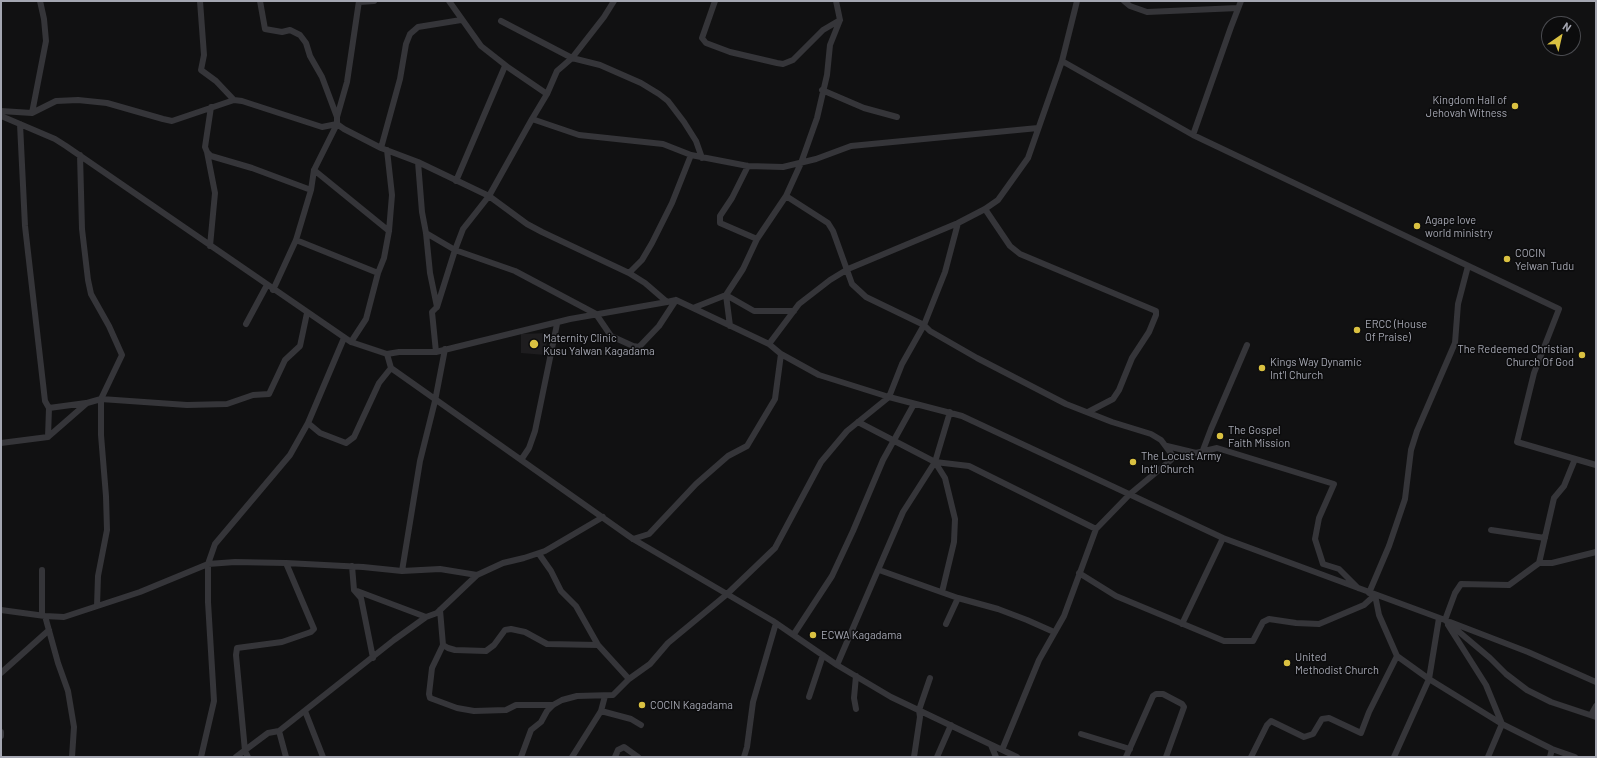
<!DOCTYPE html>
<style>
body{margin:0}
#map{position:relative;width:1597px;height:758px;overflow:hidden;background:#111112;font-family:Barlow,sans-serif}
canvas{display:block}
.frame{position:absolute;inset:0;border:2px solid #a4a6b1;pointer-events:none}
.north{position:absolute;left:1541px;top:16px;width:40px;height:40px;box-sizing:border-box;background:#0c0c0d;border:1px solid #494a4f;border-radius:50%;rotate:34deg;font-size:11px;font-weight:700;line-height:16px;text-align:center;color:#a4a6b1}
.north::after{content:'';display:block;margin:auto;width:14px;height:18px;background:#dac141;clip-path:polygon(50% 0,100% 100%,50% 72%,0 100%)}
</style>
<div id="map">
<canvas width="1597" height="758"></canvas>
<div class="frame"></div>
<div class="north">N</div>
</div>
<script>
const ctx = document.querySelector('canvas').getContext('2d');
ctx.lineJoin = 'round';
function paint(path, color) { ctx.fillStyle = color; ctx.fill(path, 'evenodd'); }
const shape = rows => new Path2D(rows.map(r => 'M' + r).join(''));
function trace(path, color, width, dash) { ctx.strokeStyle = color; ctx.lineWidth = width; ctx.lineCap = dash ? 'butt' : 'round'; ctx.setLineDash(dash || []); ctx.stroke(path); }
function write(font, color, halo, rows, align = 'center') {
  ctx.font = font + ' Barlow,sans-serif'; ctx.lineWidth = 3; ctx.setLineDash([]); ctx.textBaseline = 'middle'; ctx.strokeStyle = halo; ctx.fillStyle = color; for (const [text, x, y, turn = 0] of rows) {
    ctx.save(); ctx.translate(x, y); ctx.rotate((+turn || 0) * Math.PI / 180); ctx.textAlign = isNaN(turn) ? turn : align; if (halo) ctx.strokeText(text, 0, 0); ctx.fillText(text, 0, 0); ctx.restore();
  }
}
paint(shape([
 [548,333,545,355,521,353,521,334]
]), '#1e1d1f');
trace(shape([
 [200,1,204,55,201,70,216,81,234,100],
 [260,1,265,29,282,32,290,30,300,35,306,43,310,56,322,77,337,117],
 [359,1,347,82,337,117,337,124,344,129,381,148,418,162,489,196,527,224,542,232,629,273,645,283,667,302,676,300,693,308,769,344,781,354,819,375,889,397,962,416,1223,538,1445,620,1490,658,1506,674,1527,690,1551,702,1596,717],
 [449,1,481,46,509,68,547,94],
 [715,1,702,38,706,43,730,52,777,63,783,64,793,60,823,30,840,20],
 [1124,1,1130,6,1147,12,1238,8],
 [359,2,374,1],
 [501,21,572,58,600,65,641,83,659,94,668,101,684,122,696,141,702,158],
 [1062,61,1193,135,1559,309,1534,373,1517,442,1596,465],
 [822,90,864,108,897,117],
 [211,107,205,147,207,152,211,156,252,168,311,190],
 [1,111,32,113,56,101,78,100,107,103,163,119,172,121,234,100,242,101,322,127,337,124],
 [32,113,46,41,44,19,40,1],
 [1,116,55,139,66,146,351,342,387,354,391,368,633,539,773,621,837,665,891,697,1017,757],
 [532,119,579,135,663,144,691,155,748,166,783,167,816,159,851,146,1038,128],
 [20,124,25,226,45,401,49,408,86,403],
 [1193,135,1231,27,1241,1],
 [381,148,400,79,406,44,410,34,418,27,461,20],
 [207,152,215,193,210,246],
 [80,155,82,229,88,280,91,294,109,326,122,355,101,399,101,435,106,496,107,530,98,576,97,606],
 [418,162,422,212,426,233,430,273,437,307,432,312,436,352],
 [748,166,732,198,720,216,720,223,757,239],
 [314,170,389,231],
 [456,181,505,66],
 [786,196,828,223,833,231,852,284,866,297,924,325,930,331,977,358,1066,404,1112,422,1151,434,1161,440,1173,456,1171,460,1130,494,1096,529,1064,616,1039,660,1002,750],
 [985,209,1010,246,1020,254,1156,311,1156,315,1149,332,1132,358,1119,390,1113,399,1088,412],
 [426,233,455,250,515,271,596,314,611,336,633,346,639,347,659,326,676,300],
 [296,240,378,273],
 [629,273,642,260,652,243,672,203,691,155],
 [273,290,296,240,311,190,314,170,337,124],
 [726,295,754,311,794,311],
 [726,295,730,326],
 [437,307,455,250,463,229,489,196,532,119,547,94,557,71,572,58,604,17,614,1],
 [693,308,726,295,743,269,757,239,786,196,801,163,817,118,827,75,830,45,840,20,836,1],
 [246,324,267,285],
 [351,342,366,319,378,273,384,258,389,231,392,195,387,150],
 [769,344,799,304,830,280,848,269,958,223,985,209,998,200,1028,158,1062,61,1077,1],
 [387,354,399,352,436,352,570,319,667,302],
 [858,422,935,462,969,466,1096,529],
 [308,423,320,433,346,443,354,437,379,383,391,368],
 [48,437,49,408],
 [1,443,48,437,87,403,101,399,187,405,227,404,253,395,269,394,285,360,300,346,307,313],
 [1167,446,1196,453,1217,448,1334,484,1319,518,1315,539,1323,564,1339,569,1358,588],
 [1203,450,1211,429,1247,345],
 [521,460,529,448,535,431,557,324],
 [935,462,945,478,955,519,954,542,942,592],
 [1491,530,1545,538],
 [633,539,649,534,696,484,728,456,747,446,775,399,781,354],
 [539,554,551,571,561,591,576,606,598,645,629,679],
 [1539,563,1554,498,1564,486,1575,459],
 [352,566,354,590,361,598,373,658],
 [879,570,958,598,998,609,1027,620,1054,632],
 [402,571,420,461,435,401,445,349],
 [1079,573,1116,596,1224,641,1253,641,1263,622,1269,619,1296,623,1319,624,1364,605,1375,595],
 [357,591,426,617],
 [1369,593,1389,546,1405,499,1411,450,1417,431,1455,343,1458,304,1468,266],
 [1375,595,1379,615,1397,656,1429,679,1502,724,1552,749,1575,757],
 [1,610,45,616,64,617,140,592,208,564,215,544,290,455,308,423,344,338],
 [440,610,443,645,432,668,429,694,430,698,457,708,474,711,506,710,516,705,553,705],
 [42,615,42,570],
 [45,616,58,663,68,691,74,727,72,757],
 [1445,620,1455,593,1461,584,1509,585,1539,563,1552,563,1596,552],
 [1450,622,1528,652,1596,682],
 [946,624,958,598],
 [1182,624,1223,538],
 [1448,625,1486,685,1502,724,1488,757],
 [794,634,832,576,853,531,883,460,914,404],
 [443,645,448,648,455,650,486,651,494,645,505,630,511,629,525,632,547,644,598,645],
 [837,665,903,512,935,462,950,412],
 [1,673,49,630],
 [809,697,823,655],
 [856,709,854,698,856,676],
 [305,711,323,757],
 [601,711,631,719,641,725],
 [1591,715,1596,706],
 [1,732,1,736],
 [1081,734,1130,749],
 [991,745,996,757],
 [201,757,214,701,208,602,208,564,235,562,286,563,363,567,402,571,440,569,477,575],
 [236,757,268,733,279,731],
 [248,757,245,751,236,655,237,648,282,642,311,632,314,629,286,563],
 [286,757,279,731,394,640,426,617,437,613,477,575,503,563,524,558,545,551,603,517],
 [521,757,531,730,541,722,547,711,553,705,562,700,577,696,613,695,629,679,650,664,668,643,726,595,775,548,821,462,847,431,889,397,902,364,924,325,945,272,958,223],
 [572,757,601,711,605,696],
 [615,757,618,750,624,747,638,757],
 [744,757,747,747,753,702,776,623],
 [914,757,920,717,919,710,930,678],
 [937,757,951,725],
 [1126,757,1153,696,1156,694,1163,694,1182,704,1184,707,1166,757],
 [1251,757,1267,725,1271,721,1304,737,1313,734,1322,719,1329,718,1361,733,1369,712,1397,656],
 [1394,757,1429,679,1439,618],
 [1550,757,1552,749]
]), '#353539', 6);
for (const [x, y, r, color] of [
 [1515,106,4,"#dac141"],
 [1417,226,4,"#dac141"],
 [1507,259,4,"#dac141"],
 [1357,330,4,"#dac141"],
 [534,344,5,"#dac141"],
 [1582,355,4,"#dac141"],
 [1262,368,4,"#dac141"],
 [1220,436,4,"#dac141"],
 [1133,462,4,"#dac141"],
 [813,635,4,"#dac141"],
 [1287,663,4,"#dac141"],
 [642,705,4,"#dac141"]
]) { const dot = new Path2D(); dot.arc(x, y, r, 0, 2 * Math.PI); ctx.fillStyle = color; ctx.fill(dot); trace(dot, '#0c0c0d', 1.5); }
write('11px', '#a4a6b1', '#0c0c0d', [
 ["Kingdom Hall of",1507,100,"right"],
 ["Jehovah Witness",1507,113,"right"],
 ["Agape love",1425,220],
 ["world ministry",1425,233],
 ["COCIN",1515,253],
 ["Yelwan Tudu",1515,266],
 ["ERCC (House",1365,324],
 ["Of Praise)",1365,337],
 ["Maternity Clinic",543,338],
 ["Kusu Yalwan Kagadama",543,351],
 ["The Redeemed Christian",1574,349,"right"],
 ["Church Of God",1574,362,"right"],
 ["Kings Way Dynamic",1270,362],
 ["Int'l Church",1270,375],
 ["The Gospel",1228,430],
 ["Faith Mission",1228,443],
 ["The Locust Army",1141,456],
 ["Int'l Church",1141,469],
 ["ECWA Kagadama",821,635],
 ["United",1295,657],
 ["Methodist Church",1295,670],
 ["COCIN Kagadama",650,705]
], 'left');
</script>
